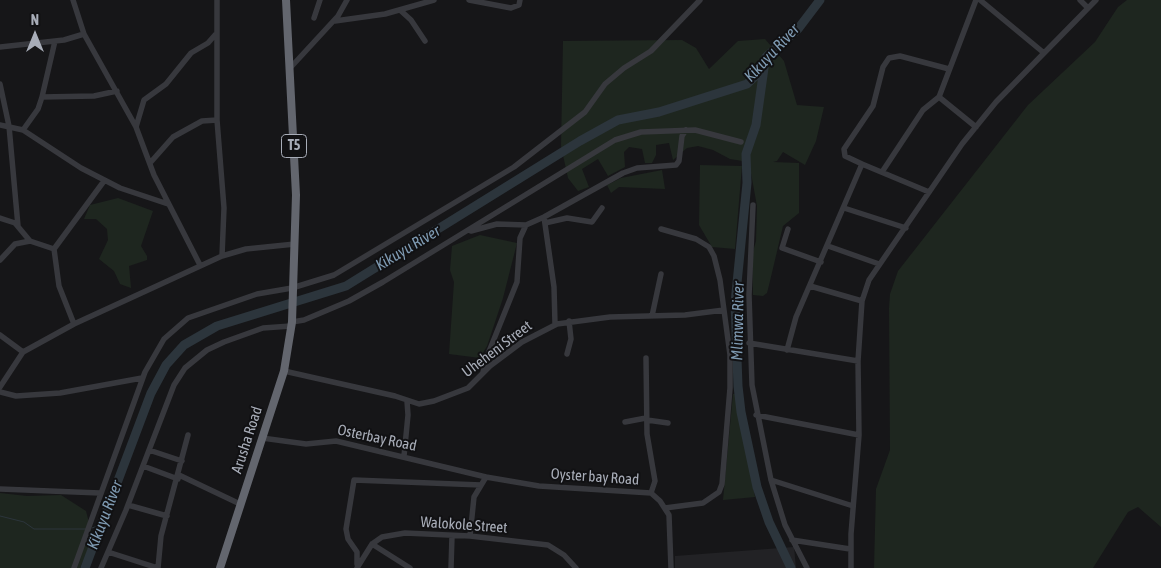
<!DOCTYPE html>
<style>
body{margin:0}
#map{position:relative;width:1161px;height:568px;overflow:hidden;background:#161618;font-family:"Asap Condensed",sans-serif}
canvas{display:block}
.north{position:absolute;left:10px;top:10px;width:50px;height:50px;-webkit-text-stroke:4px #111113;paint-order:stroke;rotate:0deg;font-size:14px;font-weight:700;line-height:20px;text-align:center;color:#a8adb8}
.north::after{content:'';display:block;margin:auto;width:18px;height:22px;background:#a8adb8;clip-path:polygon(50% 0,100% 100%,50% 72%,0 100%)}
</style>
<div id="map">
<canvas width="1161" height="568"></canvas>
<div class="north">N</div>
</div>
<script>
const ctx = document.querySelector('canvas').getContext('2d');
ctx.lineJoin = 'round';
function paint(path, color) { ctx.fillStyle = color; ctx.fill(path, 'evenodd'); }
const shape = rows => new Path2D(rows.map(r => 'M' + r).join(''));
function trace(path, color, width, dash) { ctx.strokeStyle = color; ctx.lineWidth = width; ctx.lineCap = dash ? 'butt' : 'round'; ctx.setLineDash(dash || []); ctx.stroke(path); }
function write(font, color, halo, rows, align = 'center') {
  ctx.font = font + ' "Asap Condensed",sans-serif'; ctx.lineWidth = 4; ctx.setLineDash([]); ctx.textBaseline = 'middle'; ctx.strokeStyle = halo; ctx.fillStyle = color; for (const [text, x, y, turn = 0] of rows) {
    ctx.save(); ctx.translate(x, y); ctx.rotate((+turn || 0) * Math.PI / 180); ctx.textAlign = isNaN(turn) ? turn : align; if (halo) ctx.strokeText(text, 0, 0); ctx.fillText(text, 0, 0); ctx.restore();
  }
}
paint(shape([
 [794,547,796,568,675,568,675,556]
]), '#222225');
paint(shape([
 [1127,0,1161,0,1161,527,1138,507,1128,512,1093,568,874,568,876,489,890,450,889,308,890,294,898,271,1028,105,1095,42,1118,7],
 [765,39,784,61,797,105,824,107,816,141,805,165,783,152,777,161,773,162,799,163,799,213,783,226,770,281,767,293,763,296,753,295,752,255,756,241,757,206,749,162,730,159,713,150,698,146,687,148,673,160,669,143,656,145,656,155,652,163,645,163,642,149,629,147,624,152,625,167,608,176,598,159,582,169,589,187,578,191,568,178,561,146,563,41,682,40,696,48,709,69,738,41],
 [700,165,742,166,735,249,712,247,699,225],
 [662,170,665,189,619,187,611,193,607,185,621,178],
 [118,198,153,211,141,246,147,256,147,260,129,266,131,288,120,284,114,271,99,259,108,240,107,229,96,219,84,219,90,205],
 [480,235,517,243,503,298,487,346,480,358,449,354,454,282,450,270,452,246],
 [733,394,736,394,755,497,723,500],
 [0,493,27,496,61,495,86,511,93,538,80,568,0,568]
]), '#1e261f');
trace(shape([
 [0,516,24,522,34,529,86,529],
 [92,528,101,525]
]), '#2c353c', 1);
trace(shape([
 [764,68,756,125,746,154,747,183,735,303,738,386,741,412,757,487,769,522,791,568],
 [85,568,151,393,166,365,184,345,217,326,346,286,580,141,618,120,659,112,747,84,764,68,766,57,798,29,820,0]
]), '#2c353c', 9);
trace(shape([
 [73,0,84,34,136,127,154,175,200,265],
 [217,0,217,120,224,208,222,256],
 [469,0,511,8,519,5,520,0],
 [980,0,1044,53],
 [1080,0,1088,8],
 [400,10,411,20,425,41],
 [314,18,320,0],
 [335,21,385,14,434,0],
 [0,47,64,40,84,34],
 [291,67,338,16,347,0],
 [0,84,9,126,18,226],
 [42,97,94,96,117,91],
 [939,97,976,127],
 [0,125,23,130,81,168,120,188,168,204],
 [136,127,144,100,166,84,191,53,208,43,215,35],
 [23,130,38,109,42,97,55,41],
 [150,163,173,137,202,121,217,120],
 [862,164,845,156,844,149,873,106,883,67,889,58,900,56,949,69],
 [882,172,923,110,939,97,976,0],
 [753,205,749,295,752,385,771,480,785,525,807,568],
 [844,208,906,228],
 [544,217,554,287,555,324],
 [0,218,15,223,30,241,54,249],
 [545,223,567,218,592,222,602,208],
 [661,229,696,239,709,247,714,256,720,280,730,355,730,388,722,484,719,492,703,503,665,508],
 [788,229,782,248,821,262],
 [471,231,497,224,526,225,544,217,623,173,637,168,676,165,679,161,682,136,686,130],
 [828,246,879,264],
 [0,260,15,244,30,241],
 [810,286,862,301],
 [652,316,661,274],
 [292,322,304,320,349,301,383,282,615,140,641,132,695,130,741,142],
 [74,324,59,286,54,249,104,181],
 [0,335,23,352],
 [749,343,858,361],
 [787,350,796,317,862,164,929,192],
 [567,354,571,339,569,321],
 [646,358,647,434,655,481,651,493],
 [284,371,395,396,419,404,434,401,468,388,490,366,522,342,557,324,610,317,685,315,724,310],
 [483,372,488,354,517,282,520,238,526,225],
 [0,387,23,352,74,324,222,256,246,249,295,244],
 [0,392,16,396,60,393,142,378],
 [756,415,859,435],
 [647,420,668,423],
 [625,422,646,418],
 [262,438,306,444,336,441,486,477,539,486,651,493,660,501,669,515,671,568],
 [149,450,182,461],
 [404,456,408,415,407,401],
 [143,466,178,479],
 [179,475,240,504],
 [771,480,853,506],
 [0,489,100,493],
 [128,505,167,516],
 [470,536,474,497,486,477],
 [792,540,850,549],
 [372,544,410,568],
 [108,552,158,568,161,536,188,435],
 [357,564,357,552,348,539,346,529,354,480,481,485],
 [74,568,145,372,164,339,188,318,257,294,292,288,334,275,514,167,585,112,605,84,624,68,651,51,700,0],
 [101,568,126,510,174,385,185,368,207,350,224,342,263,328,291,326],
 [357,568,372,544,382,537,405,533,470,536,548,545,564,555,576,568],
 [451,568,452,536],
 [851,568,851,534,859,435,858,361,862,301,869,280,962,144,996,102,1096,0]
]), '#37383d', 5.5);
trace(shape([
 [220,568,284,371,292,322,296,195,286,0]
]), '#63666e', 8);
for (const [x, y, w] of [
 [294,146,25]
]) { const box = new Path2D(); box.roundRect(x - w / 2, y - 11.5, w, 23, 4); ctx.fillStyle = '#111113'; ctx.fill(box); trace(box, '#a8adb8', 1); }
write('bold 14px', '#a8adb8', null, [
 ["T5",294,146]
]);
write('15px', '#a8adb8', '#111113', [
 ["Uheheni Street",497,349,-37],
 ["Osterbay Road",377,438,12],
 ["Arusha Road",247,440,-72],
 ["Oyster bay Road",595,477,4],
 ["Walokole Street",464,525,4]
]);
write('italic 16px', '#7f9bb3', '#111113', [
 ["Kikuyu River",772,53,-47],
 ["Kikuyu River",408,248,-31],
 ["Mlimwa River",738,321,-89],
 ["Kikuyu River",105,515,-69]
]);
</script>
